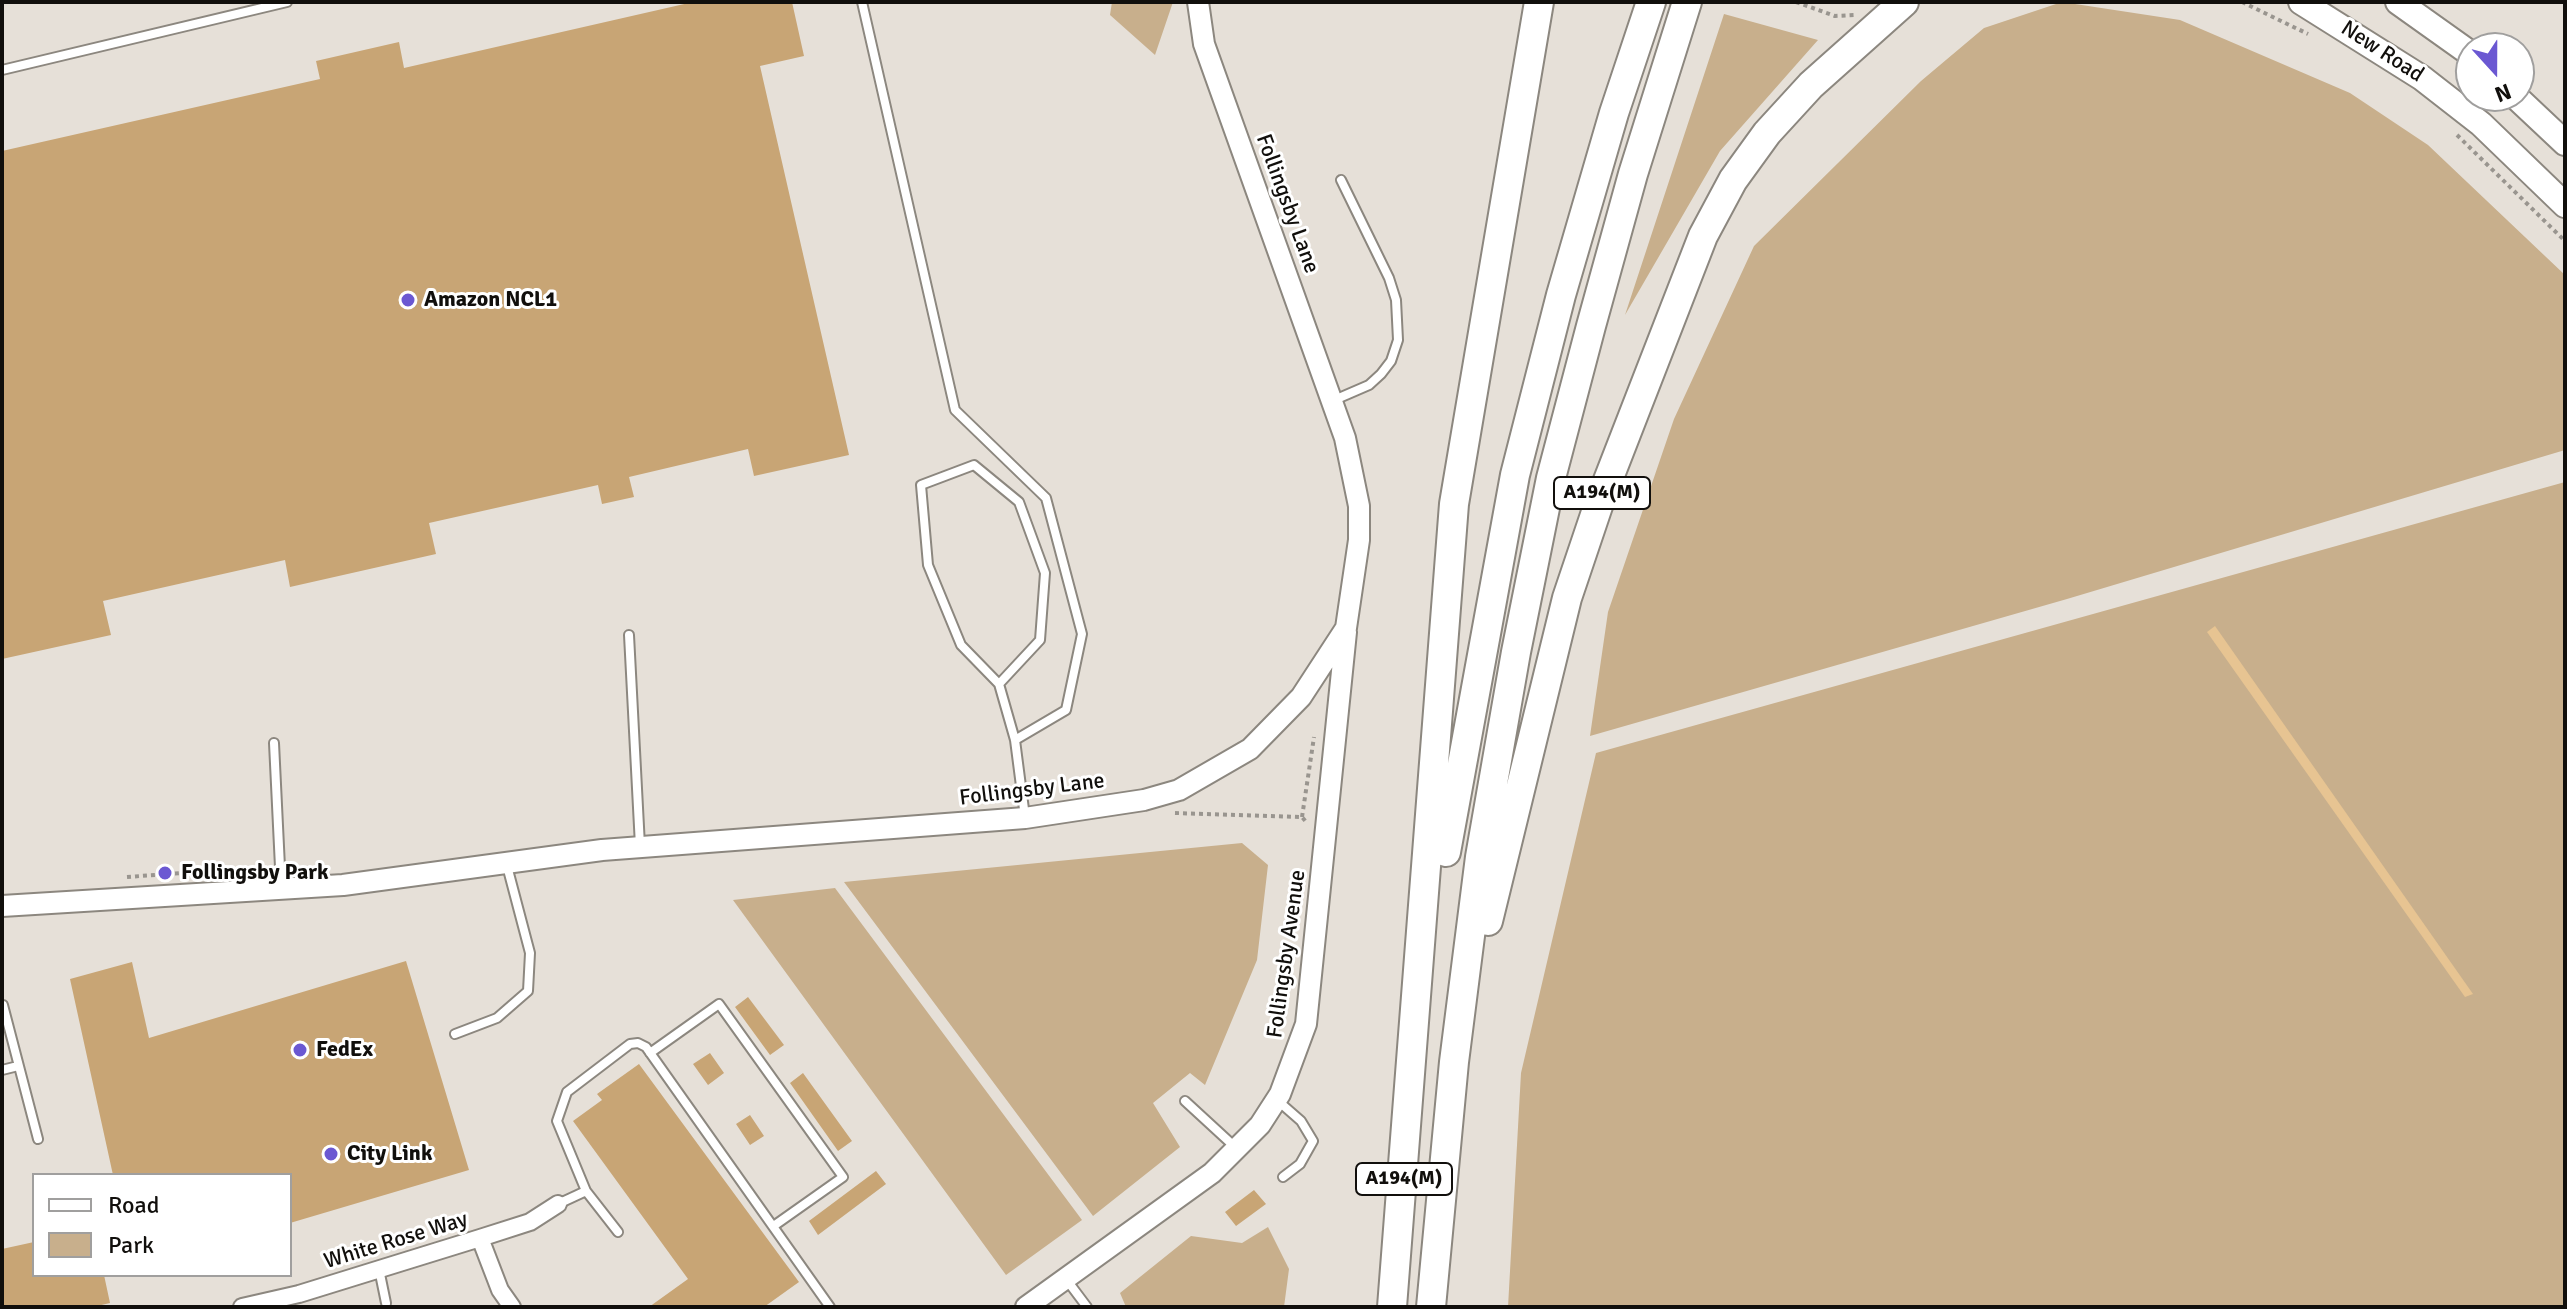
<!DOCTYPE html>
<style>
body{margin:0}
#map{position:relative;width:2567px;height:1309px;overflow:hidden;background:#e6e0d8;font-family:Signika,sans-serif}
canvas{display:block}
.frame{position:absolute;inset:0;border:4px solid #110f0c;pointer-events:none}
.legend{position:absolute;left:32px;top:1173px;width:260px;height:104px;box-sizing:border-box;background:#fff;border:2px solid #a09f9e;margin:0;padding:10px 14px;list-style:none;font-size:24px;color:#110f0c}
.legend li{display:flex;align-items:center;gap:16px;height:40px}
.legend b{width:40px;border:2px solid #a09f9e}
.north{position:absolute;left:2455px;top:32px;width:80px;height:80px;box-sizing:border-box;background:#fff;border:2px solid #a09f9e;border-radius:50%;rotate:159deg;font-size:22px;font-weight:700;line-height:32px;text-align:center;color:#110f0c}
.north::after{content:'';display:block;margin:auto;width:28px;height:36px;background:#6b58d2;clip-path:polygon(50% 0,100% 100%,50% 72%,0 100%)}
</style>
<div id="map">
<canvas width="2567" height="1309"></canvas>
<div class="frame"></div>
<ul class="legend">
<li><b style="height:10px;background:#fff"></b>Road</li>
<li><b style="height:22px;background:#c8af8c"></b>Park</li>
</ul>
<div class="north">N</div>
</div>
<script>
const ctx = document.querySelector('canvas').getContext('2d');
ctx.lineJoin = 'round';
function paint(path, color) { ctx.fillStyle = color; ctx.fill(path, 'evenodd'); }
const shape = rows => new Path2D(rows.map(r => 'M' + r).join(''));
function trace(path, color, width, dash) { ctx.strokeStyle = color; ctx.lineWidth = width; ctx.lineCap = dash ? 'butt' : 'round'; ctx.setLineDash(dash || []); ctx.stroke(path); }
function write(font, color, halo, rows, align = 'center') {
  ctx.font = font + ' Signika,sans-serif'; ctx.lineWidth = 6; ctx.setLineDash([]); ctx.textBaseline = 'middle'; ctx.strokeStyle = halo; ctx.fillStyle = color; for (const [text, x, y, turn = 0] of rows) {
    ctx.save(); ctx.translate(x, y); ctx.rotate((+turn || 0) * Math.PI / 180); ctx.textAlign = isNaN(turn) ? turn : align; if (halo) ctx.strokeText(text, 0, 0); ctx.fillText(text, 0, 0); ctx.restore();
  }
}
paint(shape([
 [1112,2,1173,2,1155,55,1110,15],
 [2062,2,2180,20,2350,93,2428,145,2565,275,2565,450,2067,599,1590,736,1608,612,1674,419,1754,246,1921,81,1984,28],
 [1724,14,1818,40,1720,151,1625,315],
 [2565,482,2565,1307,1508,1307,1521,1073,1596,753],
 [1242,843,1268,865,1257,960,1205,1085,1190,1073,1153,1103,1180,1147,1093,1216,844,882],
 [835,888,1082,1220,1006,1275,733,900],
 [1268,1227,1289,1269,1284,1307,1126,1307,1120,1293,1191,1236,1242,1243]
]), '#c8af8c');
paint(shape([
 [2215,626,2473,994,2465,997,2207,632]
]), '#e7c492');
paint(shape([
 [693,2,792,2,804,56,760,66,849,455,754,476,748,449,629,477,634,497,602,504,598,485,429,523,436,554,290,587,285,560,103,601,111,635,2,659,2,151,320,79,316,61,399,42,404,68],
 [406,961,469,1170,290,1223,290,1175,113,1175,70,979,132,962,149,1038],
 [748,997,784,1045,770,1055,735,1007],
 [710,1053,724,1073,708,1085,693,1064],
 [639,1064,799,1282,764,1307,649,1307,688,1279,573,1121,602,1100,597,1094],
 [803,1073,852,1141,838,1151,790,1083],
 [750,1115,764,1136,750,1145,736,1124],
 [876,1171,886,1184,818,1235,809,1221],
 [1254,1190,1266,1204,1236,1226,1225,1212],
 [34,1242,34,1275,104,1275,110,1303,93,1307,2,1307,2,1249]
]), '#c8a575');
const service = shape([
 [862,2,955,410,1046,498,1082,634,1066,710,1015,740],
 [2,70,287,2],
 [1332,401,1369,385,1381,374,1391,361,1398,340,1396,300,1389,278,1341,180],
 [629,635,640,846],
 [999,684,1040,640,1045,573,1019,502,974,465,921,485,928,565,961,645,999,684,1015,740,1025,817],
 [274,743,281,888],
 [3,1005,38,1139],
 [455,1034,497,1018,528,991,530,953,506,862],
 [650,1053,719,1004,843,1177,775,1225],
 [2,1070,18,1066],
 [1277,1100,1301,1121,1313,1141,1300,1164,1283,1177],
 [1185,1101,1235,1147],
 [558,1204,586,1191],
 [618,1232,586,1191,557,1121,567,1092,630,1044,638,1043,646,1047,830,1307],
 [379,1269,386,1303],
 [1066,1279,1087,1307]
]);
const minor = shape([
 [480,1238,500,1290,512,1307],
 [242,1307,299,1294,480,1238,530,1222,558,1204]
]);
const tertiary = shape([
 [2,906,343,885,602,850,1025,818,1144,800,1179,790,1250,749,1301,697,1346,628,1359,540,1359,506,1345,438,1204,44,1198,2],
 [1026,1307,1212,1173,1260,1125,1280,1094,1306,1024,1346,632]
]);
const primary = shape([
 [2301,2,2422,78,2481,124,2565,205],
 [2398,2,2471,54],
 [2515,96,2565,143]
]);
const motorway = shape([
 [1446,852,1515,475,1561,295,1614,113,1651,2],
 [1488,921,1567,598,1598,506,1703,236,1733,180,1767,133,1811,85,1904,2],
 [1392,1307,1454,504,1539,2],
 [1431,1307,1454,1062,1480,857,1516,652,1551,478,1591,326,1633,174,1687,2]
]);
trace(service, '#8c877f', 12);
trace(minor, '#8c877f', 20);
trace(tertiary, '#8c877f', 24);
trace(primary, '#8c877f', 28);
trace(motorway, '#8c877f', 32);
trace(shape([
 [1796,2,1835,16,1855,15],
 [2242,2,2308,34],
 [2457,135,2565,241],
 [1175,813,1302,817,1307,823],
 [1302,817,1314,737],
 [127,877,182,873]
]), '#99958f', 4, [4, 4]);
trace(service, '#fff', 8);
trace(minor, '#fff', 16);
trace(tertiary, '#fff', 20);
trace(primary, '#fff', 24);
trace(motorway, '#fff', 28);
for (const [x, y, r, color] of [
 [408,300,8,"#6b58d2"],
 [165,873,8,"#6b58d2"],
 [300,1050,8,"#6b58d2"],
 [331,1154,8,"#6b58d2"]
]) { const dot = new Path2D(); dot.arc(x, y, r, 0, 2 * Math.PI); ctx.fillStyle = color; ctx.fill(dot); trace(dot, '#fff', 3); }
for (const [x, y, w] of [
 [1602,493,96],
 [1404,1179,96]
]) { const box = new Path2D(); box.roundRect(x - w / 2, y - 16, w, 32, 6); ctx.fillStyle = '#fff'; ctx.fill(box); trace(box, '#110f0c', 2); }
write('bold 20px', '#110f0c', null, [
 ["A194(M)",1602,493],
 ["A194(M)",1404,1179]
]);
write('22px', '#110f0c', '#fff', [
 ["New Road",2382,52,33],
 ["Follingsby Lane",1287,204,70],
 ["Follingsby Lane",1032,790,-7],
 ["Follingsby Avenue",1287,954,-82],
 ["White Rose Way",396,1241,-17]
]);
write('bold 22px', '#110f0c', '#fff', [
 ["Amazon NCL1",424,300],
 ["Follingsby Park",181,873],
 ["FedEx",316,1050],
 ["City Link",347,1154]
], 'left');
</script>
